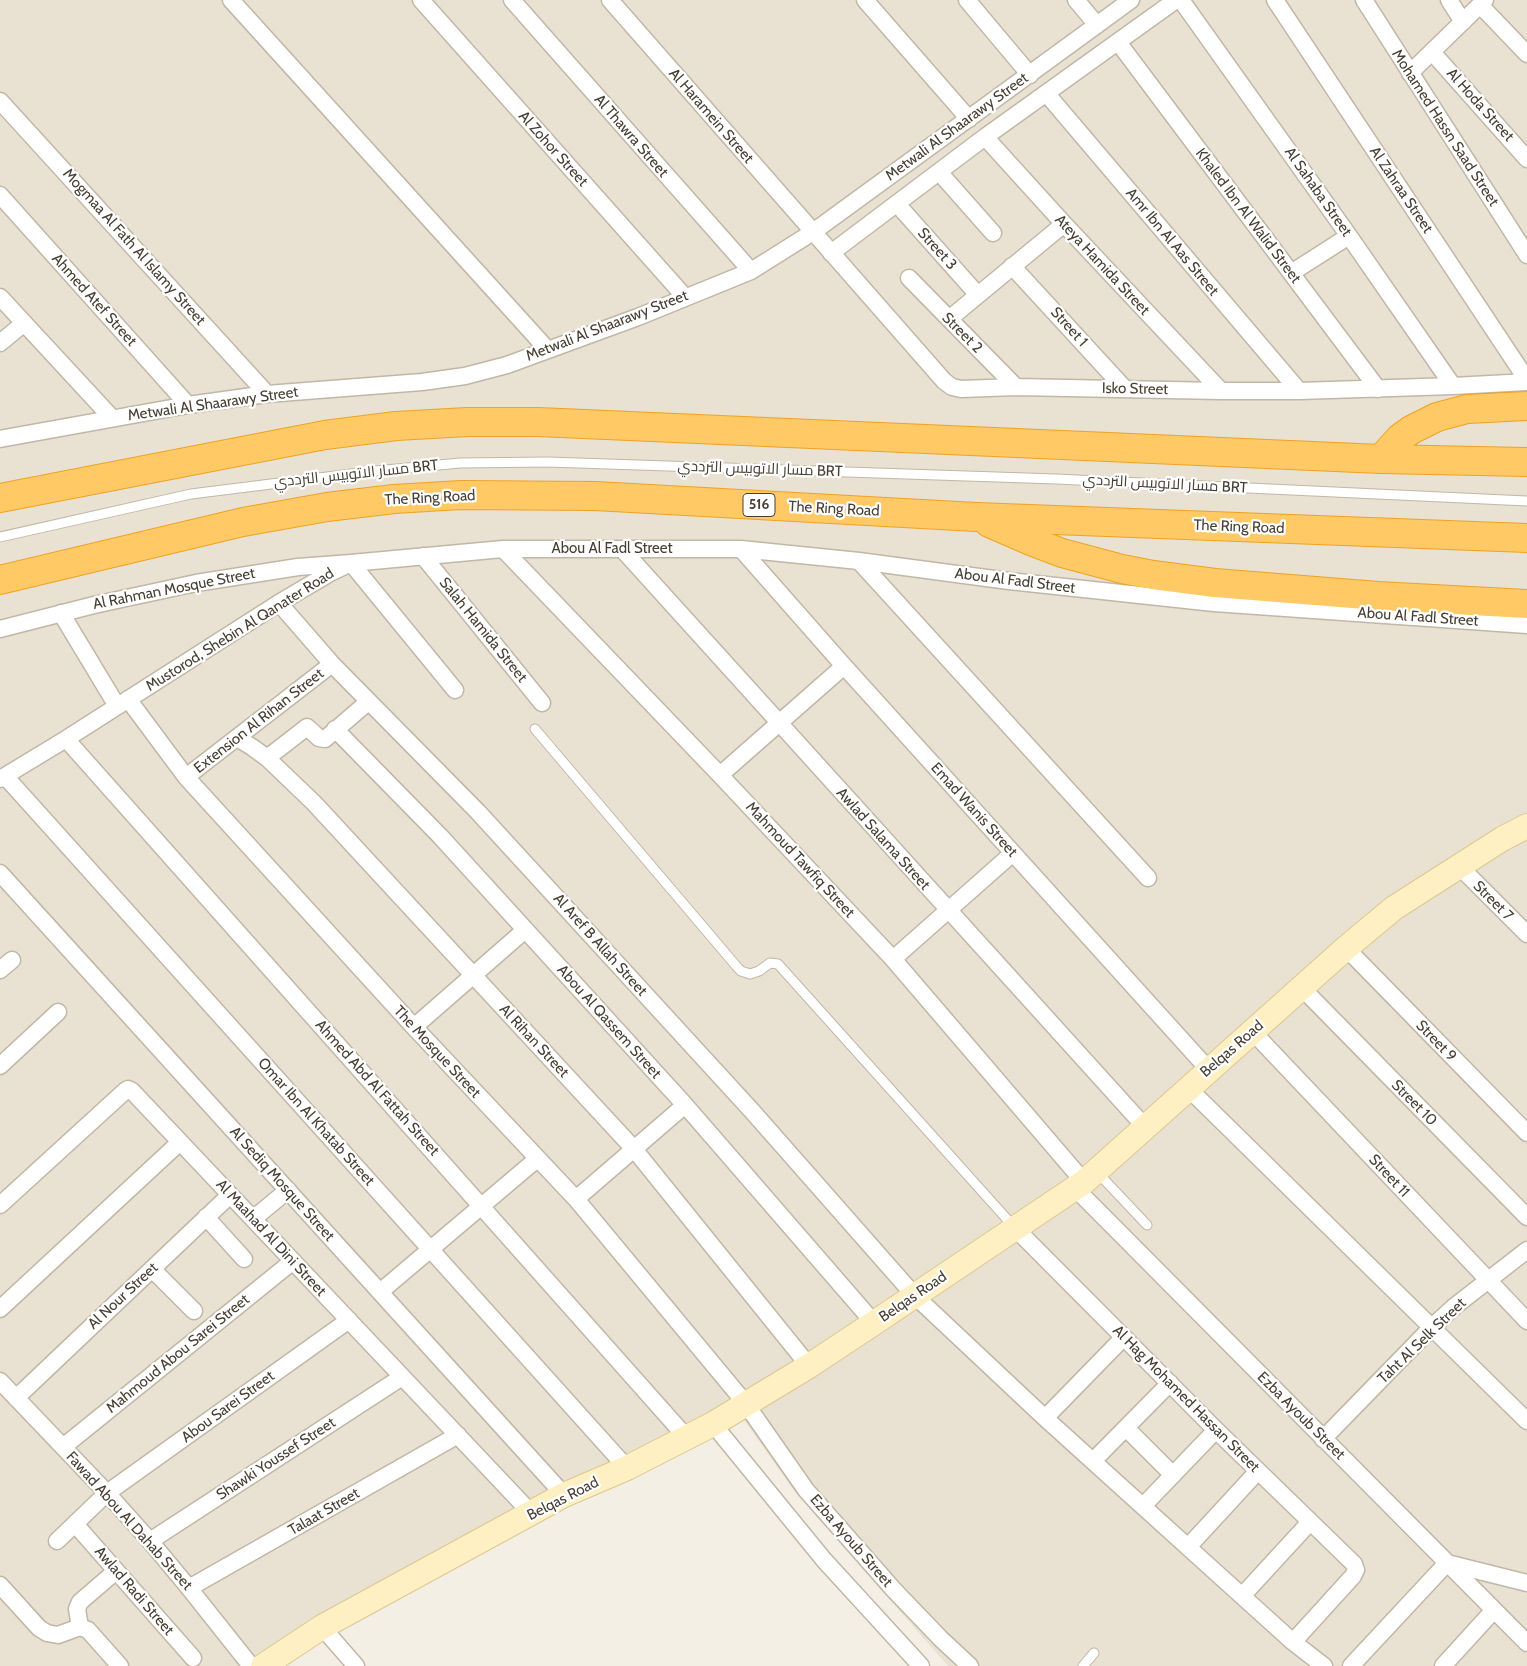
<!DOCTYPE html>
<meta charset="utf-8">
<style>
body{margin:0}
canvas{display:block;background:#f4efe4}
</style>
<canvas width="1527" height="1666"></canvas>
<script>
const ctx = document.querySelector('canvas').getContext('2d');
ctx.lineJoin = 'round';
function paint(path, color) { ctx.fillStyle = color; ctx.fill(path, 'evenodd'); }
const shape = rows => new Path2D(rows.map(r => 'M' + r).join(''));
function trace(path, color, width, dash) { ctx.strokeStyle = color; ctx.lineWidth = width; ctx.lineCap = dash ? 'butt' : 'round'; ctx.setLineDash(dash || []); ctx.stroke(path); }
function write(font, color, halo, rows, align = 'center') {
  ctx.font = font + ' Cabin,Cairo,sans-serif'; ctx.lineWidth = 4.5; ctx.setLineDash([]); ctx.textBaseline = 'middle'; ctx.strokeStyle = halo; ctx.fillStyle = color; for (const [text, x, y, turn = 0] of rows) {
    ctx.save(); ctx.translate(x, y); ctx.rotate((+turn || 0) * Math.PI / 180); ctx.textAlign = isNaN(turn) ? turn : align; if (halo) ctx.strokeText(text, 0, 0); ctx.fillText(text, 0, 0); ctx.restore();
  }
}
paint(shape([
 [0,0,1527,0,1527,1666,948,1666,795,1492,739,1413,273,1666,0,1666]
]), '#e9e1d2');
const lane = shape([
 [0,537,191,494,375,471,460,463,548,462,1056,479,1527,501],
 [535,729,738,968,741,971,750,974,759,971,770,963,778,964,1015,1228],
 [1096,1171,1147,1225],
 [1083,1666,1094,1653]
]);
const street = shape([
 [231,0,547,349],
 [421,0,685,297],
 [512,0,751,271],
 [610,0,944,381,952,387,961,389,1016,387,1221,391,1299,391,1453,386,1527,382],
 [865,0,969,119],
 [967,0,1030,75],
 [1076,0,1097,25],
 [1181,0,1349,236,1453,386],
 [1275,0,1527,380],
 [1364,0,1527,255],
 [1449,0,1463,22],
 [1480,5,1527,54],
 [1118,42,1378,389],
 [1432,52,1527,159],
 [1410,73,1485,0],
 [1046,93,1299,391],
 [0,101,267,394],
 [985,137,1064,224,1221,391],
 [939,172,993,233],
 [0,195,188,405],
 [897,204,978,295],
 [831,253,985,137,1176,0],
 [1012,266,1125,389],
 [1291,273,1349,236],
 [909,278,1016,387],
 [0,297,112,418],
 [949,319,1064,224],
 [0,343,23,324],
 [0,439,188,405,267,394,422,382,465,376,507,365,638,317,751,271,813,232,1131,0],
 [503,549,720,775,893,959,1084,1182],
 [622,549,1146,1128],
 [741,549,844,666,1209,1070],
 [423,556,542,703],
 [859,561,1148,878],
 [279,603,332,664,478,812,752,1111,914,1295,1045,1418,1242,1596,1293,1642,1324,1666],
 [61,613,117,706],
 [0,629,94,605,196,583,298,567,351,563,455,690],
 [128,699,186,777,414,1027,576,1199,746,1404,806,1490,894,1590,941,1639,970,1666],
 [335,729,440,836,685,1105,874,1323],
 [237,738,252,747,267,758,314,803,634,1149,809,1366],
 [66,739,687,1438],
 [267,758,307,727,319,738,325,739,368,702],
 [720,775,844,666],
 [5,776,627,1468],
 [186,777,332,664],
 [0,779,66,739,279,603,330,573,351,563,503,549,741,549,859,561,1009,581,1214,603,1527,625],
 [1460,867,1527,934],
 [0,873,564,1495],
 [1346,948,1527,1133],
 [893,959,1013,853],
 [0,970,12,960],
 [1302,988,1527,1217],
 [414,1027,525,930],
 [1252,1031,1527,1321],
 [0,1066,58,1012],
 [1188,1088,1527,1421],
 [1075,1188,1527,1643],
 [576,1199,685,1105],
 [0,1205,125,1091,128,1089,132,1091,532,1514],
 [206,1217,244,1259],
 [253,1219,288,1190],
 [1016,1229,1216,1430,1354,1564,1356,1570,1353,1576,1293,1642],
 [152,1269,194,1311],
 [380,1292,537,1159],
 [0,1309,180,1142],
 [0,1381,107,1493,150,1541,189,1588,251,1666],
 [16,1398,230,1195],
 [1045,1418,1124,1337],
 [713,1424,824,1560,921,1666],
 [1126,1428,1173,1475],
 [1323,1439,1432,1327,1455,1306,1527,1250],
 [63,1447,293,1261],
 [1093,1461,1170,1383],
 [1143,1506,1216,1430],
 [75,1524,193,1658],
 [57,1541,107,1493,349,1320],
 [150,1541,402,1377],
 [1188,1547,1258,1471],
 [0,1585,39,1628,47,1633,58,1635,80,1627,88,1630,120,1666],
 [189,1588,458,1435],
 [1242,1596,1310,1522],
 [80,1627,77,1609,80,1602,116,1571],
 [322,1627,356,1666],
 [1351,1666,1447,1563,1527,1583],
 [1443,1666,1494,1610]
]);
const secondary = shape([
 [263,1666,322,1627,564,1495,627,1468,713,1424,809,1366,874,1323,1084,1182,1346,948,1394,908,1502,839,1527,826]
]);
const highway = shape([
 [1381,459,1400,438,1411,430,1437,417,1467,409,1527,406],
 [0,498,325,435,396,426,467,422,538,422,1381,459,1527,462],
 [989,523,1033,542,1062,553,1122,569,1153,575,1215,583,1378,596,1527,604],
 [0,580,243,522,327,507,394,499,461,495,595,496,976,517,1527,538]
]);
trace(lane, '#c1b7a6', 11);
trace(street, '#c1b7a6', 19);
trace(secondary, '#dcc890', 26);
trace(highway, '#efa223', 30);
trace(lane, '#fff', 9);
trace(street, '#fff', 16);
trace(secondary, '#fff0c4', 24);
trace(highway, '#ffca65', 28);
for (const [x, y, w] of [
 [759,505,32]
]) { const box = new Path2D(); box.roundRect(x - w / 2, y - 11.5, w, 23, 4); ctx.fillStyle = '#fff'; ctx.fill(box); trace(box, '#473f33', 1); }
write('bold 14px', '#473f33', null, [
 ["516",759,505]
]);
write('15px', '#473f33', '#fff', [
 ["Al Hoda Street",1480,105,48],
 ["Al Haramein Street",711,116,49],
 ["Metwali Al Shaarawy Street",957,127,-36],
 ["Mohamed Hassn Saad Street",1445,128,57],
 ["Al Thawra Street",631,136,49],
 ["Al Zohor Street",553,149,48],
 ["Al Zahraa Street",1401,190,56],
 ["Al Sahaba Street",1318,192,55],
 ["Khaled Ibn Al Walid Street",1248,216,53],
 ["Amr Ibn Al Aas Street",1172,242,50],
 ["Mogmaa Al Fath Al Islamy Street",134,247,48],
 ["Street 3",937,249,48],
 ["Ateya Hamida Street",1102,265,47],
 ["Ahmed Atef Street",94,300,48],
 ["Metwali Al Shaarawy Street",607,326,-21],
 ["Street 1",1069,327,48],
 ["Street 2",962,333,45],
 ["Isko Street",1135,389,1],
 ["Metwali Al Shaarawy Street",213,404,-8],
 ["مسار الاتوبيس الترددي BRT",760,469,2],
 ["مسار الاتوبيس الترددي BRT",356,474,-6],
 ["مسار الاتوبيس الترددي BRT",1165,484,3],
 ["The Ring Road",430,498,-3],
 ["The Ring Road",834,509,3],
 ["The Ring Road",1239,527,2],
 ["Abou Al Fadl Street",612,549],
 ["Abou Al Fadl Street",1015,581,7],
 ["Al Rahman Mosque Street",174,589,-11],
 ["Abou Al Fadl Street",1418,617,4],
 ["Mustorod, Shebin Al Qanater Road",240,630,-32],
 ["Salah Hamida Street",483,630,51],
 ["Extension Al Rihan Street",259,721,-38],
 ["Emad Wanis Street",974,810,48],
 ["Awlad Salama Street",883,839,48],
 ["Mahmoud Tawfiq Street",800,860,47],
 ["Street 7",1493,901,45],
 ["Al Aref B Allah Street",600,945,48],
 ["Abou Al Qassem Street",609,1022,48],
 ["Al Rihan Street",534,1041,47],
 ["Street 9",1436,1041,46],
 ["Belqas Road",1232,1049,-41],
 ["The Mosque Street",437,1052,47],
 ["Ahmed Abd Al Fattah Street",377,1088,48],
 ["Street 10",1414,1103,45],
 ["Omar Ibn Al Khatab Street",316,1122,48],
 ["Street 11",1389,1176,47],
 ["Al Sediq Mosque Street",282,1184,48],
 ["Al Maahad Al Dini Street",271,1238,47],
 ["Al Nour Street",123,1296,-43],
 ["Belqas Road",913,1297,-34],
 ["Taht Al Selk Street",1422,1341,-44],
 ["Mahmoud Abou Sarei Street",178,1354,-39],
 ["Al Hag Mohamed Hassan Street",1186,1399,45],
 ["Abou Sarei Street",228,1407,-36],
 ["Ezba Ayoub Street",1301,1416,45],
 ["Shawki Youssef Street",276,1459,-33],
 ["Belqas Road",563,1499,-27],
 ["Talaat Street",324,1512,-30],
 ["Fawad Abou Al Dahab Street",129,1521,48],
 ["Ezba Ayoub Street",851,1541,49],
 ["Awlad Radi Street",134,1591,49]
]);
</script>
